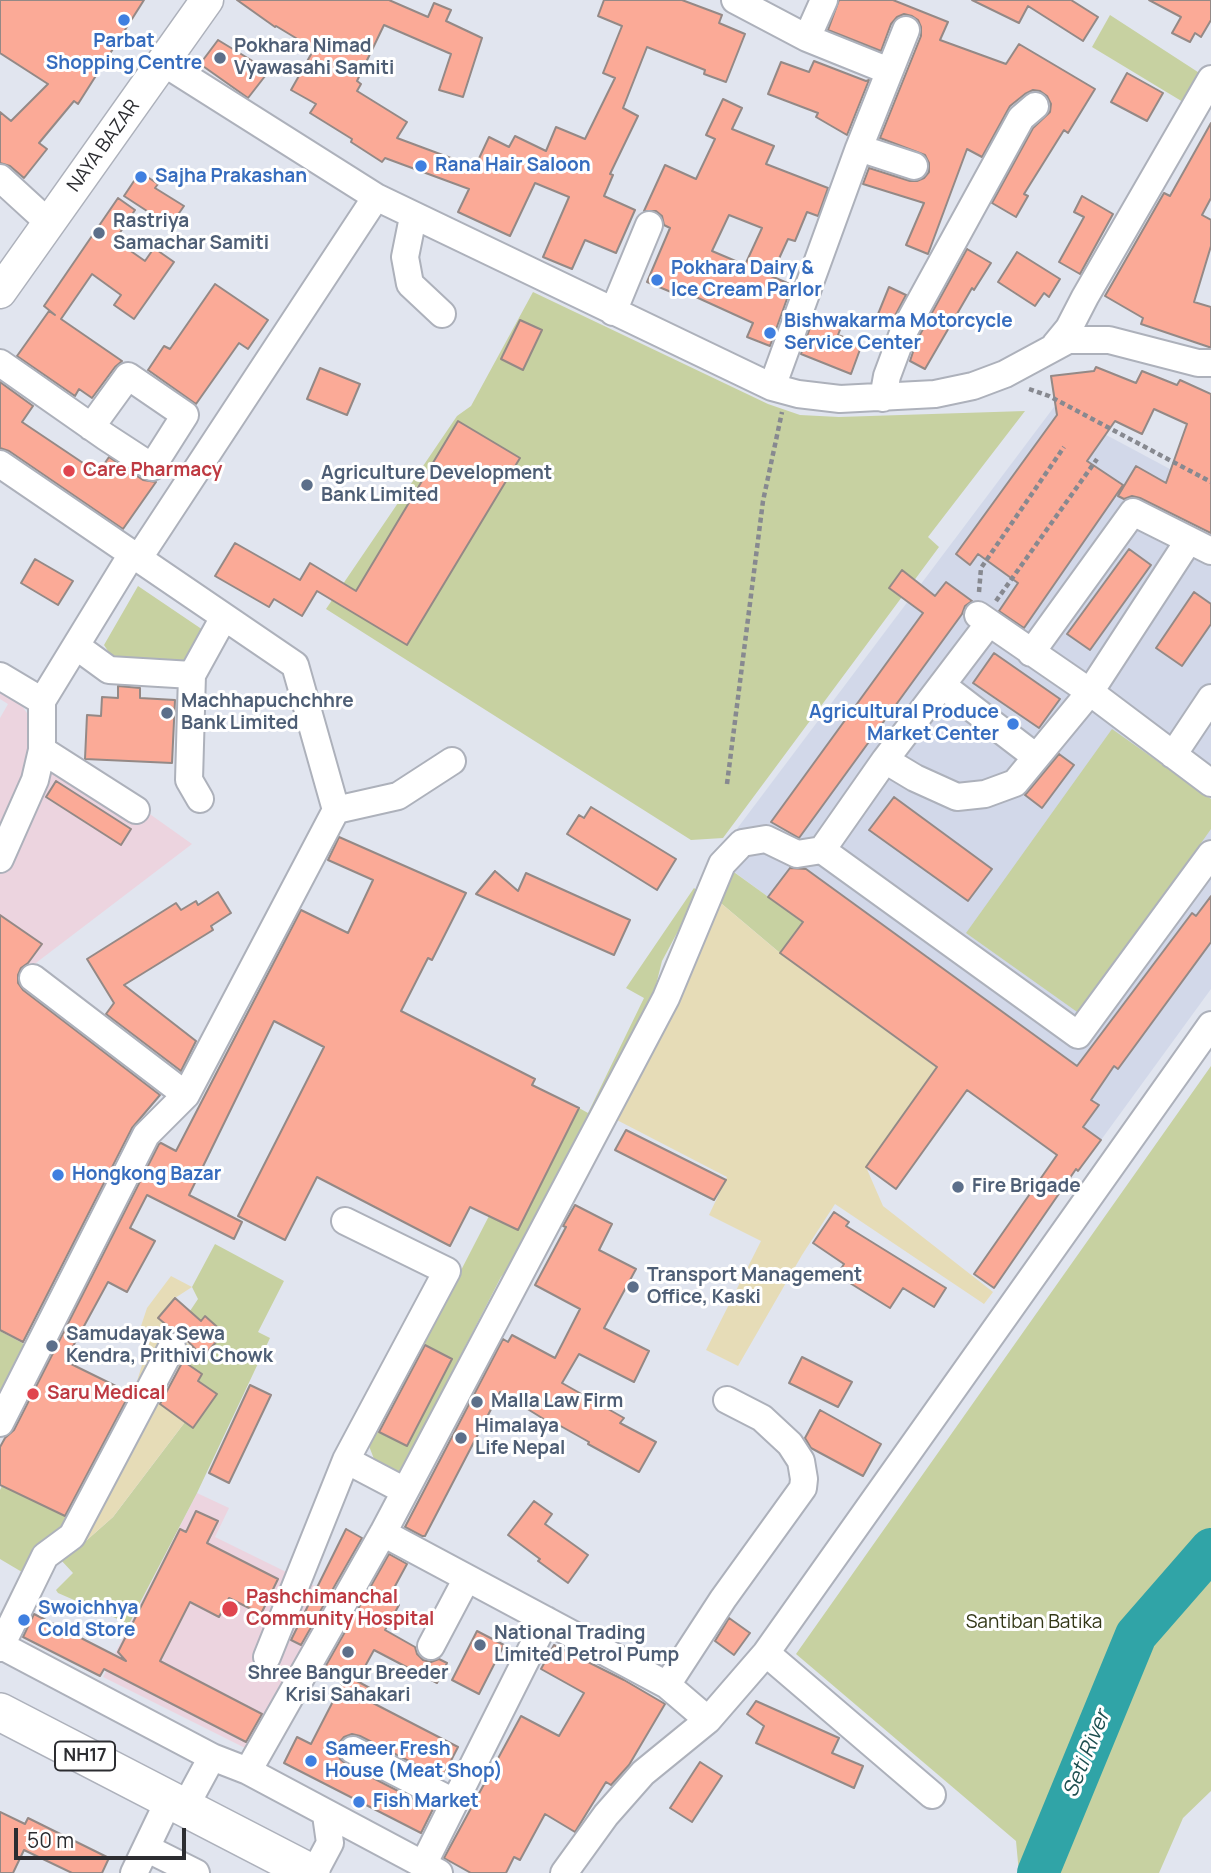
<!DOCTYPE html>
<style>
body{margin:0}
#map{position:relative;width:1211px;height:1873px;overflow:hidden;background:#e1e5ef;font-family:Manrope,sans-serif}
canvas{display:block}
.scale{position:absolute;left:14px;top:1828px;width:172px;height:32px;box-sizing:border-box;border:4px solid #2c2d31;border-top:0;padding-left:9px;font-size:21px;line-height:24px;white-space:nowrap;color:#2c2d31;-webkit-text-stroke:5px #fff;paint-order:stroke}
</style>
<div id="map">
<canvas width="1211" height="1873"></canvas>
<div class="scale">50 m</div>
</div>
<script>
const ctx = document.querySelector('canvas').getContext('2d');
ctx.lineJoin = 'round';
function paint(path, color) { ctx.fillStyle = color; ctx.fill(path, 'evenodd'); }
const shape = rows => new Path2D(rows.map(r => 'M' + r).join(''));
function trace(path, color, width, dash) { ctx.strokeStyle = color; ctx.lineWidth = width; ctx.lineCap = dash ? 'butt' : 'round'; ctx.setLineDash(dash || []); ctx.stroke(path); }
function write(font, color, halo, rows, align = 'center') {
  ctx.font = font + ' Manrope,sans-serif'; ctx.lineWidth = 6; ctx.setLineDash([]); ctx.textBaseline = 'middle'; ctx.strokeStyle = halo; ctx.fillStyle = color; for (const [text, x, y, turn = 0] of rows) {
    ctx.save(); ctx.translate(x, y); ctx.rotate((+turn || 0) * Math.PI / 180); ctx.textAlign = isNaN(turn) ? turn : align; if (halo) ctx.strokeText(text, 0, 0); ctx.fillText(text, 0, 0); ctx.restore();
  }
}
paint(shape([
 [1054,407,1211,491,1211,989,1101,1140,715,858]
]), '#d2d8e9');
paint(shape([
 [0,688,17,698,44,739,192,844,28,969,0,997,0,955,22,971,41,944,0,915,0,718,8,704,0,699],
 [56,781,131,828,121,845,46,798],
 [197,1493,229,1508,215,1537,331,1594,251,1751,103,1677]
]), '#ecd4df');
paint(shape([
 [1110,15,1204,76,1188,105,1092,47],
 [533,292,768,404,800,415,839,417,1025,411,928,537,939,547,723,838,691,840,326,609,457,416,471,406],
 [138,586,206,632,189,661,177,664,122,660,112,657,104,645],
 [1112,729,1211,799,1211,829,1080,1014,966,933],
 [731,870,803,922,780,953,716,899],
 [694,888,699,892,662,961,654,993,581,1138,518,1257,501,1277,398,1477,385,1471,374,1459,369,1446,373,1430,407,1446,452,1360,423,1344,489,1216,518,1230,579,1108,588,1113,644,998,626,988],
 [1211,1066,1211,1791,1183,1818,1159,1873,1019,1873,1016,1841,796,1654],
 [215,1244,284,1281,258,1332,270,1338,197,1493,129,1624,58,1593,56,1590,73,1573,60,1559,87,1540,113,1517,185,1422,194,1427,217,1394,198,1381,202,1374,183,1361,204,1336,214,1345,224,1333,206,1317,201,1321,190,1311,198,1299,192,1287],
 [0,1331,26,1345,0,1395],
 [48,1395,20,1494,71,1519,27,1575,0,1559,0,1490]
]), '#c7d1a1');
paint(shape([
 [716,899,780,953,937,1068,866,1167,883,1206,993,1292,984,1304,835,1204,802,1255,738,1366,706,1350,761,1241,709,1215,727,1177,613,1118],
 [171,1276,192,1287,175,1298,159,1318,193,1348,155,1400,185,1422,113,1517,87,1540,60,1559,52,1536,71,1519,133,1394,142,1365,141,1326,147,1308]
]), '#e6dcb7');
trace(shape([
 [1038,1873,1136,1635,1211,1549]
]), '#30a4a7', 42);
const building = shape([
 [0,0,144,0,78,104,74,101,39,143,47,149,24,178,10,166,0,163,0,112,11,121,48,84,0,53,0,0],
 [237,0,389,0,428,17,434,3,451,10,446,21,482,38,463,97,439,90,451,54,384,25,357,81,361,84,357,91,407,122,397,138,475,167,489,137,509,147,515,136,546,151,556,127,585,139,615,78,603,73,622,26,598,16,604,0,682,0,722,15,719,23,745,34,726,82,704,74,705,70,647,47,623,108,638,116,610,174,613,175,604,196,635,210,616,253,585,240,572,269,543,257,569,197,535,183,510,236,458,212,469,189,385,158,382,162,351,142,352,139,310,113,316,104,291,90,314,49,276,26,275,27,237,0],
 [839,0,893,0,948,22,940,40,1006,64,1019,44,1095,89,1068,133,1064,130,1024,194,1028,196,1016,217,992,203,1033,128,1050,112,1051,104,1047,96,1040,91,1033,90,1025,94,1010,106,982,157,967,149,928,254,906,245,924,203,863,184,869,168,910,181,917,181,924,178,929,172,929,163,925,155,880,138,921,36,921,27,918,20,912,16,904,14,897,17,891,24,881,51,828,30,839,0],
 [972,0,1071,0,1098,17,1083,41,1028,6,1019,23,972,0],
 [1149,0,1211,0,1211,20,1201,37,1195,33,1190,42,1172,33,1181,17,1149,0],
 [218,40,269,71,248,98,200,64,218,40],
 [814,61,866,81,869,80,847,135,816,117,818,113,768,94,781,62,809,72,814,61],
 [1127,73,1163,93,1147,121,1111,102,1127,73],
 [723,99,742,108,732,129,774,146,766,164,828,188,818,216,807,212,795,241,788,239,771,276,792,285,770,346,747,337,753,323,685,292,683,297,647,282,670,228,664,225,662,216,656,211,644,211,665,165,696,179,715,139,706,135,723,99],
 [729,215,762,228,745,265,712,251,729,215],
 [1211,123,1211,198,1202,215,1211,220,1211,246,1194,302,1211,307,1211,347,1209,347,1141,324,1143,318,1105,296,1164,193,1170,196,1211,123],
 [140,172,158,184,155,188,184,206,170,226,124,196,140,172],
 [1082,196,1113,214,1080,274,1059,262,1084,217,1074,212,1082,196],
 [118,198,135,210,115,240,145,261,154,248,174,262,134,319,114,305,121,295,92,274,61,319,122,361,115,367,92,398,79,389,75,396,17,356,49,311,55,315,44,306,118,198],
 [967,249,991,263,974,290,972,288,925,369,910,361,917,340,967,249],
 [1017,252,1060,279,1049,297,1044,293,1035,306,998,282,1017,252],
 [215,284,268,320,248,349,239,343,196,404,148,370,164,346,170,349,215,284],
 [889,287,906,295,888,329,874,324,889,287],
 [814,316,841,327,838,335,862,344,851,374,801,354,814,316],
 [520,320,542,330,523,370,501,359,520,320],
 [1096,367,1136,383,1142,371,1177,385,1180,380,1211,394,1211,533,1140,498,1132,496,1124,499,1118,496,1136,466,1166,483,1187,424,1154,409,1142,434,1115,421,1087,461,1123,485,1024,628,999,611,1018,583,978,554,970,565,956,554,1057,415,1051,376,1094,371,1096,367],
 [320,368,360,384,347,415,307,399,320,368],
 [0,382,33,406,22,422,98,473,109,457,143,480,156,482,123,529,9,451,0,448,0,382],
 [458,421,520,458,407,645,317,591,302,616,274,599,269,607,215,576,235,543,300,580,310,563,356,591,458,421],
 [1129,549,1151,565,1090,650,1067,634,1129,549],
 [35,559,73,581,58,605,21,583,35,559],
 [902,570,935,596,946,582,972,601,965,606,962,614,799,838,771,822,923,613,889,588,902,570],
 [1194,592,1211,604,1211,624,1182,666,1156,648,1194,592],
 [994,653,1060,699,1039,728,973,683,994,653],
 [118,686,140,688,140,698,175,700,172,763,85,759,87,715,101,716,102,697,118,698,118,686],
 [1059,754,1074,765,1042,808,1025,795,1059,754],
 [56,781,131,829,121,845,46,797,56,781],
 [894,797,992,869,968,901,869,830,894,797],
 [591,807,676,859,657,890,567,834,579,815,584,818,591,807],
 [339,837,466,893,432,960,428,958,401,1011,535,1079,532,1085,579,1108,518,1230,470,1207,450,1246,317,1177,285,1240,238,1216,324,1047,274,1021,189,1195,242,1222,234,1239,147,1195,130,1228,155,1241,127,1292,108,1282,65,1361,130,1393,65,1516,0,1485,0,1447,5,1438,14,1430,159,1144,161,1143,176,1151,301,910,348,933,373,880,328,860,339,837],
 [790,868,806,869,1077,1066,1192,913,1196,916,1211,896,1211,942,1118,1069,1114,1066,1091,1100,1099,1105,1083,1127,1101,1140,1078,1171,1076,1169,994,1288,974,1274,1057,1155,967,1090,896,1189,866,1167,937,1067,780,953,803,922,768,897,790,868],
 [495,871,518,891,526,873,630,920,614,955,476,894,495,871],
 [218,892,231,913,211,926,213,930,124,985,196,1041,181,1071,106,1014,114,1003,87,959,176,903,181,910,196,901,198,905,218,892],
 [0,915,42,944,28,963,21,968,18,975,18,983,23,990,160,1095,132,1128,23,1342,0,1330,0,915],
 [626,1130,726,1180,714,1200,615,1150,626,1130],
 [575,1205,612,1224,599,1250,636,1269,604,1328,649,1351,634,1382,579,1354,562,1383,624,1418,620,1423,656,1442,639,1472,588,1444,589,1442,557,1424,555,1426,500,1392,425,1536,422,1536,405,1527,503,1339,508,1342,512,1335,555,1358,580,1309,535,1285,566,1227,563,1226,575,1205],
 [834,1212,849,1222,846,1226,946,1288,934,1307,903,1288,890,1308,837,1275,844,1264,813,1243,834,1212],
 [175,1298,201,1321,205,1316,224,1333,203,1357,180,1333,175,1332,158,1318,175,1298],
 [425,1345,452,1359,407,1446,379,1432,425,1345],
 [802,1357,852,1382,838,1407,789,1383,802,1357],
 [183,1361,202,1374,198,1381,217,1394,193,1428,160,1404,183,1361],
 [250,1385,271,1395,229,1483,209,1473,250,1385],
 [820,1410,881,1444,863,1476,811,1448,805,1438,820,1410],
 [534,1501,552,1514,545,1524,588,1555,568,1583,538,1561,540,1559,508,1535,534,1501],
 [196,1511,218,1521,207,1543,278,1579,261,1614,229,1598,219,1617,190,1602,160,1661,262,1714,246,1742,104,1669,100,1676,23,1637,34,1614,126,1661,118,1652,180,1529,186,1532,196,1511],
 [346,1529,362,1538,301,1645,291,1640,346,1529],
 [389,1554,407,1564,388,1599,399,1605,385,1630,415,1647,417,1654,423,1660,431,1662,439,1659,447,1663,437,1683,374,1650,357,1681,377,1692,371,1702,458,1747,442,1778,360,1736,352,1734,344,1737,339,1743,337,1751,340,1759,346,1764,433,1809,421,1833,284,1763,297,1737,311,1744,344,1680,324,1669,389,1554],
 [729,1618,750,1633,734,1655,715,1641,729,1618],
 [477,1631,504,1645,479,1694,452,1680,477,1631],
 [554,1645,624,1680,665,1704,629,1765,611,1785,606,1782,575,1832,545,1814,520,1860,514,1857,506,1873,471,1873,444,1858,521,1716,559,1736,584,1693,541,1669,554,1645],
 [756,1701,839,1738,832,1753,863,1766,854,1788,756,1743,764,1726,747,1714,756,1701],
 [700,1762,722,1776,692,1822,670,1808,700,1762],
 [0,1812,25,1824,28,1818,109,1858,102,1873,72,1873,24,1850,13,1873,0,1873,0,1812]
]);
paint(building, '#fbaa97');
trace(building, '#948986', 2);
const minor = shape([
 [735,0,807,38,889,71],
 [807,38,824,0],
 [164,63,376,197,772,387,798,394,840,399,935,394,973,386,1005,374,1068,340,1109,340,1198,363,1211,363],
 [859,148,914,166],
 [0,178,48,222],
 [413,217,405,257,410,284,442,314],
 [613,312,649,225],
 [1055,345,1069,328,1085,297,1211,79],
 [0,363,106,437,152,467,185,415,128,376,91,427],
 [772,387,859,148,906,30],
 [883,398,887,376,903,333,1021,118,1035,106],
 [0,464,295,665,336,810,186,1095,146,1135,0,1423],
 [138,559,376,197],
 [978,615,1090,692,1211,783],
 [989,623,885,760,822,850,1078,1035,1211,854],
 [76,646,109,670,192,675,224,617],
 [1031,653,1133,512,1211,551],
 [192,675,189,780,200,799],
 [0,676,42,701],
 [942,685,1036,757],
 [42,750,136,810],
 [1173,755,1211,698],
 [885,760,915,778,957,797,985,794,1015,783,1090,692,1189,540],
 [336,810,398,796,452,761],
 [0,859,35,780,42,750,42,701,132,554],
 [33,978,186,1095],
 [346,1460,405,1491],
 [383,1533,667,1685,708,1720],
 [0,1645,212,1757,248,1771,439,1873],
 [431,1646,467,1578],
 [0,1648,45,1556,72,1536,172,1347],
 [766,1653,932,1795],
 [267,1657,346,1460,447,1271,345,1221],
 [667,1685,723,1599,803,1488,804,1479,801,1461,790,1444,762,1418,727,1400],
 [353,1750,454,1802],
 [248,1771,383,1533,666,998,722,864,742,843,766,839,797,854,822,850],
 [185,1807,212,1757],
 [146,1848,196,1873],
 [423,1865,546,1620],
 [134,1873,169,1800],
 [314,1873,330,1843,326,1815],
 [564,1873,606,1815,643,1773,708,1720,766,1653,1211,1025]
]);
const major = shape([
 [0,292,207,0]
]);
const highway = shape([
 [0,1712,311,1873]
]);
trace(minor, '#adb1bb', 30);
trace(major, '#adb1bb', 35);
trace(highway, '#adb1bb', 40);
trace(shape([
 [1029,389,1049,396,1211,482],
 [979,592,981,568,1064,447],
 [996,601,1097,459],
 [727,784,763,501,782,412]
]), '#878990', 4.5, [5, 3.5]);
trace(minor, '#fff', 26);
trace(major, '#fff', 32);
trace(highway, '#fff', 37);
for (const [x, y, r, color] of [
 [124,20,7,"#3f7fe0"],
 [220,58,7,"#5c6f8a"],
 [421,166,7,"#3f7fe0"],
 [141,177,7,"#3f7fe0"],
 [99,233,7,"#5c6f8a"],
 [657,280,7,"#3f7fe0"],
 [770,333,7,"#3f7fe0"],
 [69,471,7,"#e0444e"],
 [307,485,7,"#5c6f8a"],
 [167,713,7,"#5c6f8a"],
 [1013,724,7,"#3f7fe0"],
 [58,1175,7,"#3f7fe0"],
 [958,1187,7,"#5c6f8a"],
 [633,1287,7,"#5c6f8a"],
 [52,1346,7,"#5c6f8a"],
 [33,1394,7,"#e0444e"],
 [477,1402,7,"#5c6f8a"],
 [461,1438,7,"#5c6f8a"],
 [230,1609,9,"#e0444e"],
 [24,1620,7,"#3f7fe0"],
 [480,1645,7,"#5c6f8a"],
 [348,1652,7,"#5c6f8a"],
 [311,1761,7,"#3f7fe0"],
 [359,1802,7,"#3f7fe0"]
]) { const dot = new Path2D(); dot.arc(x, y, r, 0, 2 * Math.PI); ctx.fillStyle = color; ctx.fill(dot); trace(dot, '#fff', 2.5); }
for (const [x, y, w] of [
 [85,1756,60]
]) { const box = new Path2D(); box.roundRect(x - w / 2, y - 14.5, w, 29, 5); ctx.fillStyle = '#fff'; ctx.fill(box); trace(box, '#2c2d31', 2); }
write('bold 18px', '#2c2d31', null, [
 ["NH17",85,1756]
]);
write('bold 19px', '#366cbe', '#fff', [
 ["Parbat",124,42,"center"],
 ["Shopping Centre",124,64,"center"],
 ["Rana Hair Saloon",435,166],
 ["Sajha Prakashan",155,177],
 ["Pokhara Dairy &",671,269],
 ["Ice Cream Parlor",671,291],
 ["Bishwakarma Motorcycle",784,322],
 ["Service Center",784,344],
 ["Agricultural Produce",999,713,"right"],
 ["Market Center",999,735,"right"],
 ["Hongkong Bazar",72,1175],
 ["Swoichhya",38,1609],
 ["Cold Store",38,1631],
 ["Sameer Fresh",325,1750],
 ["House (Meat Shop)",325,1772],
 ["Fish Market",373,1802]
], 'left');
write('bold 19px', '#4e5e75', '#fff', [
 ["Pokhara Nimad",234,47],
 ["Vyawasahi Samiti",234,69],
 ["Rastriya",113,222],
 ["Samachar Samiti",113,244],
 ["Agriculture Development",321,474],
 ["Bank Limited",321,496],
 ["Machhapuchchhre",181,702],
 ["Bank Limited",181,724],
 ["Fire Brigade",972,1187],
 ["Transport Management",647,1276],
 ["Office, Kaski",647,1298],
 ["Samudayak Sewa",66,1335],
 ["Kendra, Prithivi Chowk",66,1357],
 ["Malla Law Firm",491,1402],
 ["Himalaya",475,1427],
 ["Life Nepal",475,1449],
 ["National Trading",494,1634],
 ["Limited Petrol Pump",494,1656],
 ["Shree Bangur Breeder",348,1674,"center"],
 ["Krisi Sahakari",348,1696,"center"]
], 'left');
write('19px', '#2c2d31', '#fff', [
 ["NAYA BAZAR",104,146,-54]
]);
write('bold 19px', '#be3a42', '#fff', [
 ["Care Pharmacy",83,471],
 ["Saru Medical",47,1394],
 ["Pashchimanchal",246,1598],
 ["Community Hospital",246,1620]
], 'left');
write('19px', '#323716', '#fff', [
 ["Santiban Batika",1034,1623]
]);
write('italic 21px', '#1e4f50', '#fff', [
 ["Seti River",1087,1754,-68]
]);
</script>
